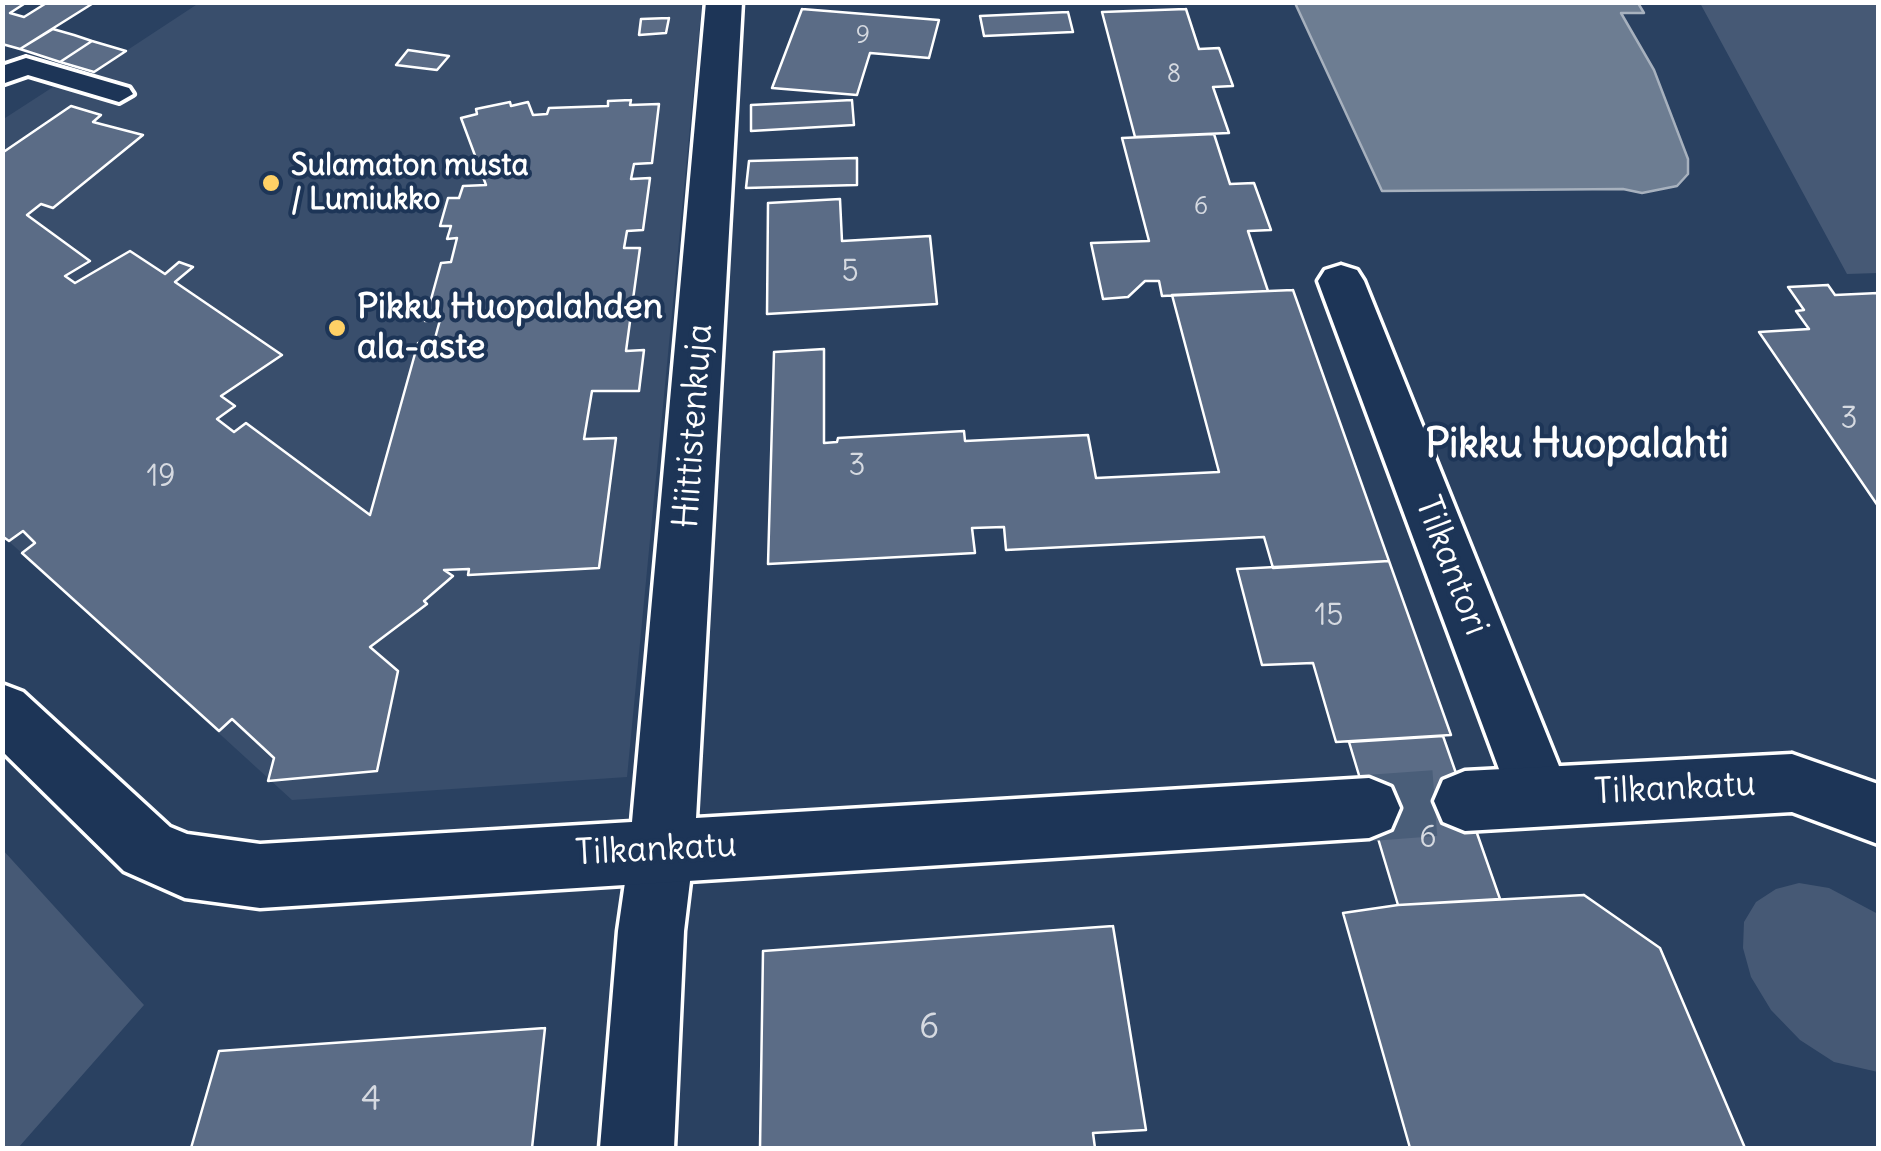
<!DOCTYPE html>
<style>
body{margin:0}
#map{position:relative;width:1881px;height:1151px;overflow:hidden;background:#2a4161;font-family:Delius,sans-serif}
canvas{display:block}
.frame{position:absolute;inset:0;border:5px solid #fff;pointer-events:none}
</style>
<div id="map">
<canvas width="1881" height="1151"></canvas>
<div class="frame"></div>
</div>
<script>
const ctx = document.querySelector('canvas').getContext('2d');
ctx.lineJoin = 'round';
function paint(path, color) { ctx.fillStyle = color; ctx.fill(path, 'evenodd'); }
const shape = rows => new Path2D(rows.map(r => 'M' + r).join(''));
function trace(path, color, width, dash) { ctx.strokeStyle = color; ctx.lineWidth = width; ctx.lineCap = dash ? 'butt' : 'round'; ctx.setLineDash(dash || []); ctx.stroke(path); }
function write(font, color, halo, rows, align = 'center') {
  ctx.font = font + ' Delius,sans-serif'; ctx.lineWidth = 8; ctx.setLineDash([]); ctx.textBaseline = 'middle'; ctx.strokeStyle = halo; ctx.fillStyle = color; for (const [text, x, y, turn = 0] of rows) {
    ctx.save(); ctx.translate(x, y); ctx.rotate((+turn || 0) * Math.PI / 180); ctx.textAlign = isNaN(turn) ? turn : align; if (halo) ctx.strokeText(text, 0, 0); ctx.fillText(text, 0, 0); ctx.restore();
  }
}
paint(shape([
 [199,3,702,3,627,777,292,800,3,536,2,120,53,87,94,72]
]), '#394e6c');
paint(shape([
 [1700,3,1878,3,1878,273,1847,274],
 [2,849,144,1005,18,1148,3,1148],
 [1799,883,1829,888,1878,914,1878,1072,1834,1062,1800,1040,1771,1010,1751,977,1743,948,1744,922,1756,902,1776,889]
]), '#465975');
const water = shape([
 [1295,3,1638,3,1644,13,1621,13,1654,70,1688,159,1688,174,1677,186,1642,193,1623,189,1382,191,1295,3]
]);
paint(water, '#6d7d92');
trace(water, '#a7b1be', 2.5);
const building = shape([
 [2,2,27,2,10,13,24,17,48,2,95,2,20,49,2,44,2,2],
 [802,9,939,20,929,58,870,53,857,95,772,88,802,9],
 [1186,9,1199,49,1219,48,1233,86,1213,87,1229,133,1135,137,1102,12,1186,9],
 [1068,12,1073,32,984,36,980,16,1068,12],
 [669,18,666,33,639,35,641,19,669,18],
 [53,29,74,35,92,41,60,62,20,49,53,29],
 [92,41,126,51,94,72,60,62,92,41],
 [408,50,449,56,437,70,396,65,408,50],
 [631,100,630,105,659,104,652,163,634,164,631,179,650,178,643,230,627,231,624,248,640,248,626,351,644,350,639,391,592,391,584,439,616,438,599,568,468,575,469,569,444,570,453,576,424,601,427,604,370,647,398,671,377,771,268,781,274,758,232,719,219,731,22,553,35,543,23,531,9,541,2,536,2,153,71,106,101,115,93,122,143,135,53,208,41,204,27,215,90,261,65,276,75,283,130,251,165,274,179,262,193,267,175,282,282,355,221,396,235,406,217,419,234,432,246,423,370,515,418,343,434,342,440,320,425,321,441,263,451,262,457,238,447,239,451,226,440,226,448,198,459,198,463,186,486,185,461,118,477,114,476,109,510,102,511,106,528,102,533,115,547,114,549,108,608,106,608,101,631,100],
 [852,100,854,125,751,131,751,105,852,100],
 [1214,134,1230,184,1254,183,1271,230,1248,231,1268,291,1162,296,1159,281,1145,281,1128,297,1103,299,1091,243,1149,241,1122,138,1214,134],
 [857,158,857,185,746,188,749,161,857,158],
 [840,199,842,241,930,236,937,304,767,314,768,203,840,199],
 [1828,285,1835,295,1878,293,1878,506,1759,332,1809,329,1796,311,1804,310,1788,287,1828,285],
 [1293,290,1389,561,1273,568,1264,537,1006,550,1004,527,972,528,975,553,768,564,774,352,824,349,824,443,837,442,838,438,964,431,965,441,1088,435,1096,478,1219,472,1172,295,1293,290],
 [1389,561,1451,735,1336,742,1313,663,1262,665,1237,569,1389,561],
 [1443,736,1500,899,1398,905,1349,742,1443,736],
 [1584,895,1660,948,1745,1148,1410,1148,1343,913,1398,905,1584,895],
 [1113,926,1146,1130,1093,1133,1095,1148,760,1148,763,951,1113,926],
 [545,1028,532,1148,191,1148,219,1051,545,1028]
]);
paint(building, '#5b6c86');
trace(building, '#fff', 2.5);
trace(shape([
 [1369,808,1465,801]
]), '#4a5e79', 66, [66, 32]);
const service = shape([
 [26,58,129,88,133,94,119,102,28,75,2,84,2,66,26,58]
]);
const pedestrian = shape([
 [1341,265,1357,270,1364,281,1571,796,1562,817,1540,826,1518,817,1509,796,1318,281,1325,270,1341,265],
 [662,817,685,826,694,848,684,931,674,1148,600,1148,618,931,630,848,639,826,662,817]
]);
const minor = shape([
 [706,2,742,2,696,818,1369,778,1391,787,1400,808,1391,829,1369,838,260,908,185,898,124,871,2,751,2,684,23,692,170,827,187,834,260,844,632,822,706,2],
 [1792,754,1878,784,1878,844,1792,812,1465,831,1443,822,1434,801,1443,780,1465,771,1792,754]
]);
trace(service, '#fff', 8);
trace(pedestrian, '#fff', 7);
trace(minor, '#fff', 7);
paint(service, '#1d3557');
paint(pedestrian, '#1d3557');
paint(minor, '#1d3557');
for (const [x, y, r, color] of [
 [271,183,10,"#ffd166"],
 [337,328,10,"#ffd166"]
]) { const dot = new Path2D(); dot.arc(x, y, r, 0, 2 * Math.PI); ctx.fillStyle = color; ctx.fill(dot); trace(dot, '#1d3557', 4); }
write('25px', '#d6dae1', null, [
 ["9",863,36],
 ["8",1174,75],
 ["6",1201,207]
]);
write('bold 30px', '#fff', '#1d3557', [
 ["Sulamaton musta",291,166],
 ["/ Lumiukko",291,200]
], 'left');
write('30px', '#d6dae1', null, [
 ["5",850,272],
 ["3",1849,419],
 ["3",857,466],
 ["19",161,477],
 ["15",1329,616],
 ["6",1428,838]
]);
write('bold 35px', '#fff', '#1d3557', [
 ["Pikku Huopalahden",357,308],
 ["ala-aste",357,348]
], 'left');
write('35px', '#fff', '#1d3557', [
 ["Hiittistenkuja",694,426,-86],
 ["Tilkantori",1451,566,69],
 ["Tilkankatu",1675,789,-3],
 ["Tilkankatu",656,850,-3]
]);
write('35px', '#d6dae1', null, [
 ["6",929,1028],
 ["4",371,1100]
]);
write('bold 40px', '#fff', '#1d3557', [
 ["Pikku Huopalahti",1577,446]
]);
</script>
